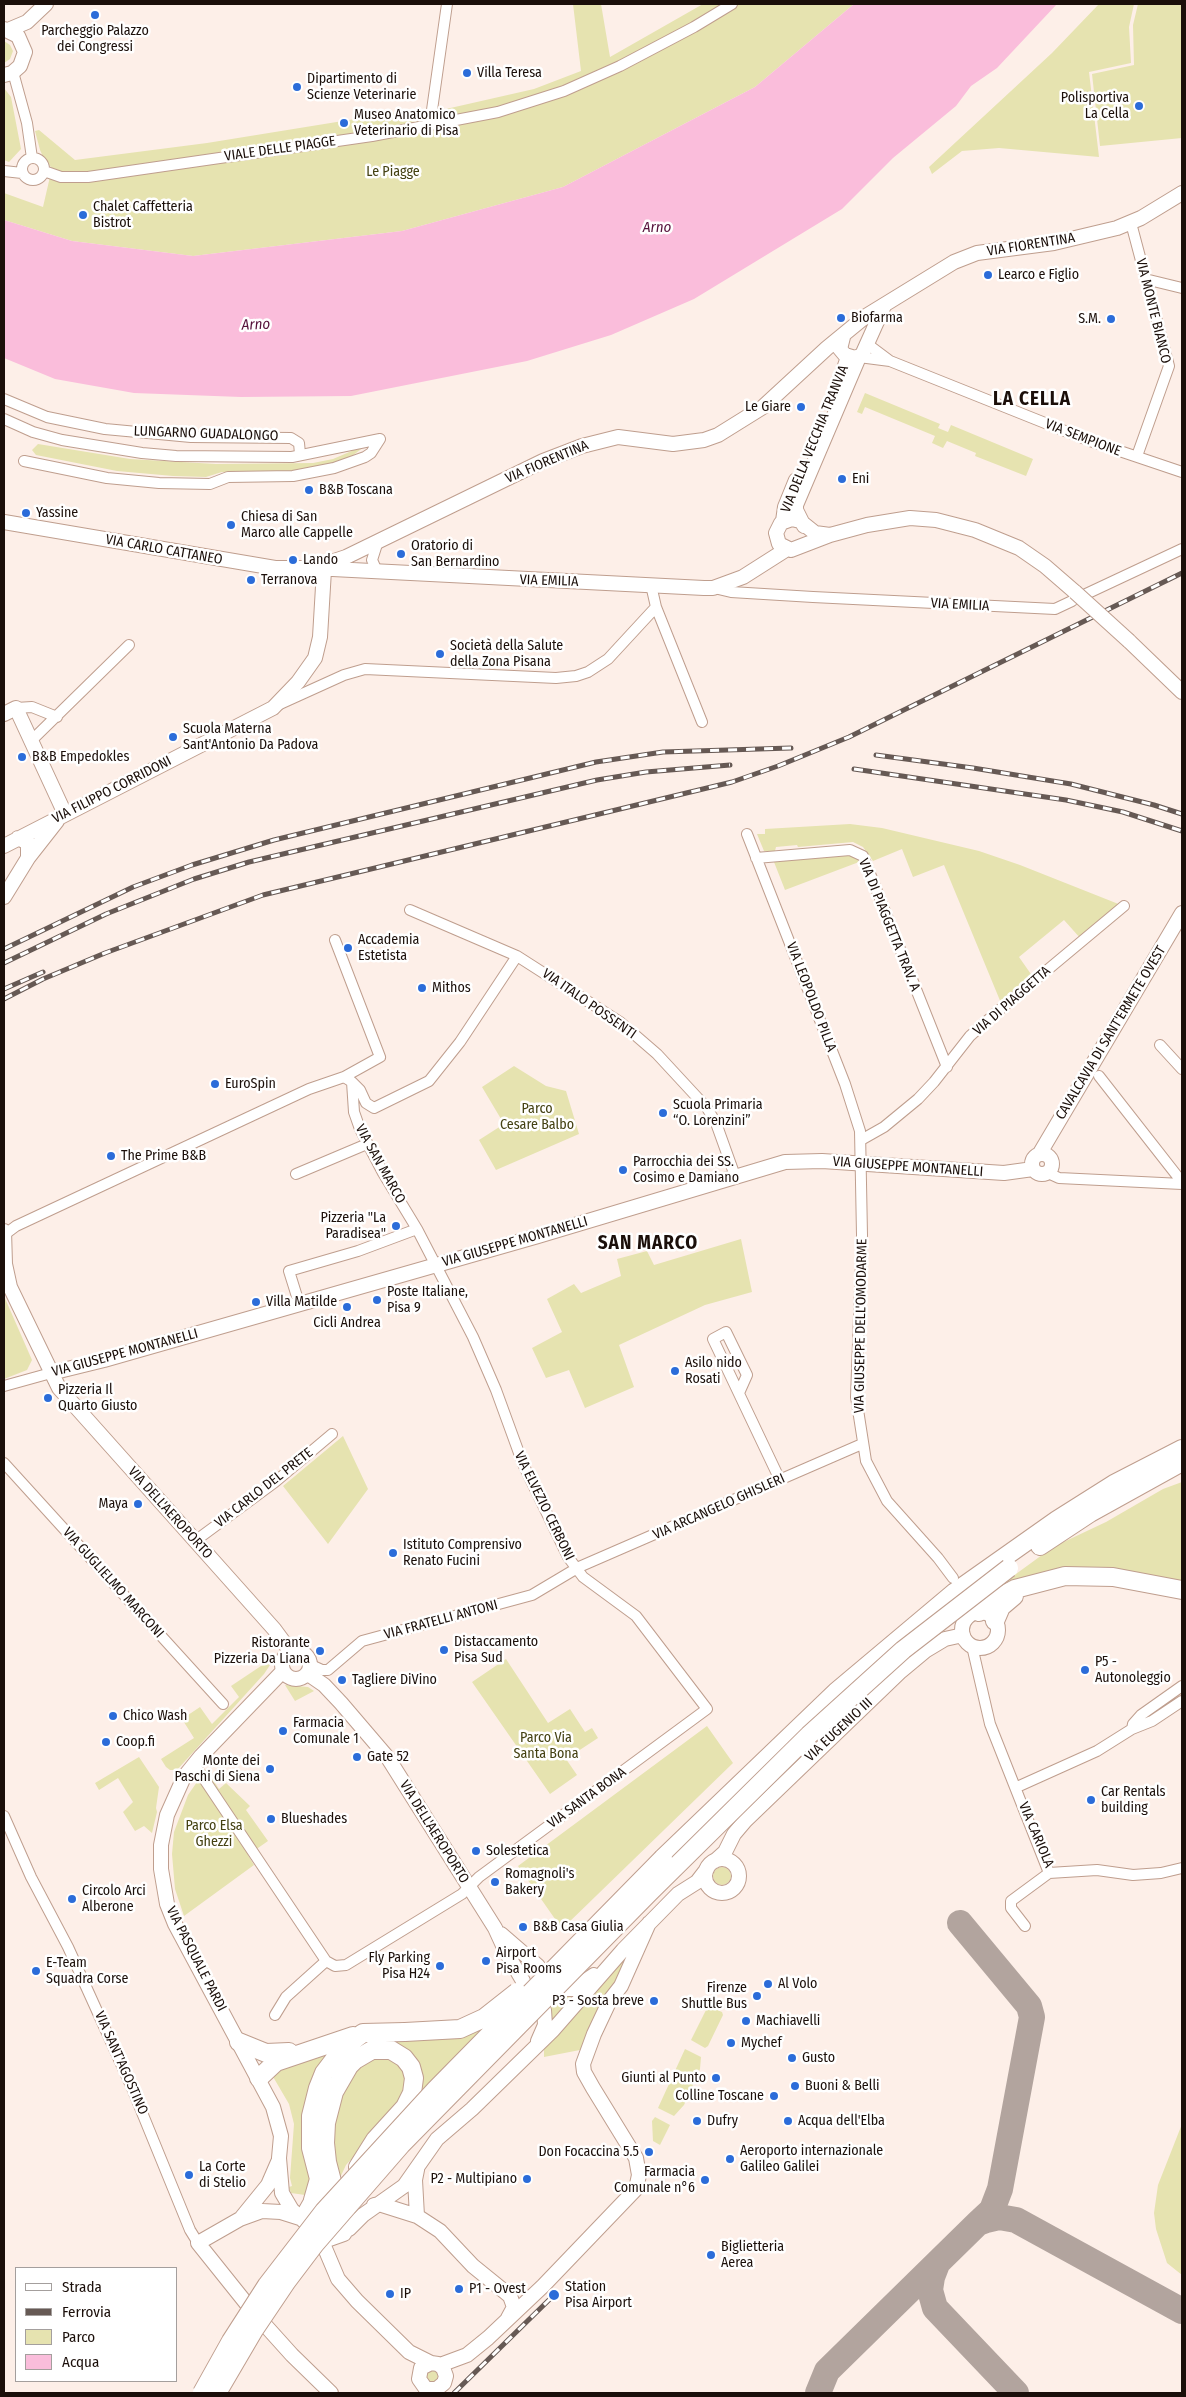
<!DOCTYPE html>
<meta charset="utf-8">
<style>
body{margin:0}
#map{position:relative;width:1186px;height:2397px;overflow:hidden;background:#fdefe8;font-family:"Fira Sans Condensed",sans-serif}
canvas{display:block}
.frame{position:absolute;inset:0;border:5px solid #1b0f0a;pointer-events:none}
.legend{position:absolute;left:15px;top:2267px;width:162px;height:115px;box-sizing:border-box;background:#fff;border:1px solid #a49f9d;margin:0;padding:6px 9px;list-style:none;font-size:15px;color:#1b0f0a}
.legend li{display:flex;align-items:center;gap:10px;height:25px}
.legend b{width:25px;border:1px solid #a49f9d}
</style>
<div id="map">
<canvas width="1186" height="2397"></canvas>
<div class="frame"></div>
<ul class="legend">
<li><b style="height:6px;background:#fff"></b>Strada</li>
<li><b style="height:6px;background:#665954"></b>Ferrovia</li>
<li><b style="height:14px;background:#e6e3b0"></b>Parco</li>
<li><b style="height:14px;background:#fabddb"></b>Acqua</li>
</ul>
</div>
<script>
const ctx = document.querySelector('canvas').getContext('2d');
ctx.lineJoin = 'round';
function paint(path, color) { ctx.fillStyle = color; ctx.fill(path, 'evenodd'); }
const shape = rows => new Path2D(rows.map(r => 'M' + r).join(''));
function trace(path, color, width, dash) { ctx.strokeStyle = color; ctx.lineWidth = width; ctx.lineCap = dash ? 'butt' : 'round'; ctx.setLineDash(dash || []); ctx.stroke(path); }
function write(font, color, halo, rows, align = 'center') {
  ctx.font = font + ' "Fira Sans Condensed",sans-serif'; ctx.lineWidth = 5; ctx.setLineDash([]); ctx.textBaseline = 'middle'; ctx.strokeStyle = halo; ctx.fillStyle = color; for (const [text, x, y, turn = 0] of rows) {
    ctx.save(); ctx.translate(x, y); ctx.rotate((+turn || 0) * Math.PI / 180); ctx.textAlign = isNaN(turn) ? turn : align; if (halo) ctx.strokeText(text, 0, 0); ctx.fillText(text, 0, 0); ctx.restore();
  }
}
paint(shape([
 [573,4,601,4,610,57,703,4,854,4,755,87,563,187,402,231,193,256,72,241,4,220,4,193,43,207,52,168,45,161,40,150,35,131,39,130,75,160,207,143,386,114,446,109,534,89,581,71],
 [1099,4,1134,4,1129,27,1131,63,1089,72,1099,157,999,148,962,151,932,174,929,167,1052,53],
 [1138,4,1182,4,1182,138,1100,146,1092,74,1134,65,1133,25],
 [4,41,10,45,13,51,10,59,4,63],
 [4,88,11,97,21,149,9,162,4,160],
 [865,393,940,424,938,428,948,432,951,425,1033,459,1026,476,975,456,976,453,947,441,943,448,932,443,935,436,865,407,862,414,857,412],
 [38,444,130,459,216,464,313,463,333,459,368,444,352,456,305,472,222,472,206,477,173,476,117,471,36,455,32,450],
 [850,824,882,828,979,851,1020,865,1121,905,1081,939,1064,920,1019,957,1033,977,1001,1003,944,865,913,877,902,849,873,861,863,847,853,842,798,847,797,845,776,847,775,851,764,851,757,834,765,834,765,829],
 [848,854,856,857,859,862,785,890,774,862],
 [514,1066,546,1086,566,1091,579,1134,496,1170,479,1140,504,1124,482,1087],
 [741,1239,752,1292,705,1305,619,1345,634,1387,585,1408,569,1370,546,1378,532,1348,562,1332,547,1299,574,1284,581,1293,621,1276,617,1259,647,1251,654,1265],
 [4,1296,32,1360,27,1370,4,1379],
 [343,1436,368,1489,328,1544,283,1486],
 [1182,1482,1182,1586,1124,1573,983,1598,1053,1547,1106,1522,1163,1489],
 [273,1658,274,1659,264,1674,177,1770,170,1770,166,1767,161,1759,194,1738,182,1719,200,1707,212,1724,239,1697,231,1686],
 [506,1659,548,1723,570,1709,585,1732,592,1728,598,1738,566,1759,577,1775,550,1794,472,1682],
 [285,1685,308,1687,314,1691,295,1701],
 [707,1726,733,1763,562,1929,518,1866],
 [139,1757,159,1787,156,1808,157,1812,152,1833,144,1826,135,1831,123,1812,133,1802,118,1778,99,1790,95,1783],
 [206,1769,219,1789,226,1783,250,1806,246,1810,268,1841,248,1855,254,1865,184,1916,175,1889,172,1854,174,1832,188,1795],
 '713 1876a9 9 0 1 1 18 0a9 9 0 1 1-18 0Z',
 [631,1952,585,2049,544,2057,544,2049],
 [560,1993,575,1995,551,2021,548,2007],
 [708,2006,722,2012,723,2015,708,2046,705,2048,691,2040],
 [493,2018,423,2092,389,2118,346,2165,339,2180,305,2195,291,2193,289,2187,292,2186,290,2178,294,2124,289,2104,272,2075,273,2072,335,2046],
 [685,2049,701,2057,700,2069,684,2105,674,2116,658,2108],
 [655,2117,670,2125,660,2145,653,2141,652,2121],
 [1182,2124,1182,2275,1167,2263,1156,2229,1154,2213,1158,2185],
 '426 2376a6 6 0 1 1 12 0a6 6 0 1 1-12 0Z'
]), '#e6e3b0');
paint(shape([
 [854,4,1057,4,997,68,971,86,956,106,893,158,842,209,694,299,611,335,527,361,351,396,241,397,134,393,55,379,4,358,4,220,72,241,193,256,402,231,563,187,755,87]
]), '#fabddb');
trace(shape([
 [960,1923,1029,2006,1032,2017,1000,2189,992,2210,978,2223],
 [937,2264,932,2277,930,2290,935,2308,1016,2393],
 [818,2393,827,2371,978,2223,986,2220,999,2217,1016,2220,1182,2311]
]), '#b2a49e', 26);
const street = shape([
 [13,72,27,123,32,158],
 [430,124,447,4],
 '22 169a11 11 0 1 1 22 0a11 11 0 1 1-22 0Z',
 [4,171,22,173],
 [44,171,61,177,88,177,372,136,498,112,564,91,620,66,694,27,732,4],
 [1131,223,1169,366,1137,456],
 [1145,279,1182,288],
 [866,343,890,361],
 [859,357,890,361,1090,441,1182,472],
 [4,399,47,417,105,429,191,437,291,438,299,443,300,454],
 [4,419,33,432,62,440,142,453,176,456,292,457,380,439],
 [24,461,107,478,159,483,210,484,228,477,293,476,334,468,365,457,371,453,380,439],
 [378,541,372,560,376,569,381,572],
 [651,585,656,607,702,722],
 [714,588,731,592,813,597,1055,609,1072,601],
 [1086,594,1182,549],
 [280,704,344,675,365,669,556,678,576,676,588,672,608,659,656,607],
 [16,708,32,707,57,717],
 [32,740,129,645],
 [747,834,845,1084,860,1131,862,1235,856,1397,866,1461,887,1501,938,1558,953,1578],
 [756,858,850,850,863,856,947,1067],
 [410,910,517,956,620,1022,657,1054,707,1108,716,1123,735,1176],
 [1160,1045,1182,1069],
 [1099,1076,1182,1182],
 [352,1082,360,1090,366,1103,374,1108,429,1081,460,1042,517,956],
 [861,1140,884,1127,918,1099,934,1082,970,1036,997,1012,1124,906],
 [1048,1173,1059,1178,1182,1184],
 [296,1174,367,1144],
 [4,1235,16,1226,309,1089,344,1077,380,1057,335,940],
 [299,1303,289,1271,358,1251,417,1229],
 [4,1386,51,1373],
 [739,1393,747,1375,726,1332,713,1339,780,1480],
 [4,1463,223,1704],
 [195,1541,275,1482,332,1434],
 [972,1646,990,1724,1049,1873,1097,1870,1133,1875,1161,1873,1182,1868],
 [311,1665,322,1670,328,1670,362,1641,532,1595,579,1567,862,1444],
 [1132,1729,1133,1724,1141,1715,1182,1686],
 [198,1770,326,1961,335,1966,346,1965,462,1894,479,1877,707,1709,636,1616,583,1577,568,1557,523,1464,496,1390,473,1337,417,1229,383,1173,360,1129,354,1112,352,1082,344,1077],
 [1017,1787,1097,1751,1132,1729,1152,1721,1182,1701],
 [4,1816,31,1877,68,1947,132,2088,190,2230,198,2243],
 [1025,1926,1011,1908,1011,1901,1049,1873],
 [275,2015,286,1997,326,1961]
]);
const secondary = shape([
 [4,29,18,36,25,52,20,66,12,73,4,75],
 [8,30,27,22,46,4],
 [843,337,840,349,845,355,855,358,862,355,884,306],
 [839,383,848,357],
 [783,521,785,507,796,480],
 [4,522,275,568,313,568,704,588,713,588,743,577,787,549],
 [804,526,796,510,796,505,859,357],
 [830,535,815,533,800,521,792,519,781,523,776,533,779,544,791,550,830,535,867,525,910,518,936,520,975,530,1019,548,1045,566,1075,592],
 [313,568,346,557,543,461,582,446,618,437,673,444,704,440,718,435,763,407,827,348,866,316,954,262,977,253,1054,243,1117,228,1141,218,1182,193],
 [1129,641,1182,692],
 [4,714,16,708,65,814],
 [4,846,273,708,298,682,315,658,320,637,324,570],
 [28,858,57,821],
 [4,897,28,858,28,843,18,838],
 [1040,1153,1182,913],
 '1032 1164a10 10 0 1 1 20 0a10 10 0 1 1-20 0Z',
 [4,1231,5,1264,10,1287,59,1388,274,1629,291,1652],
 [51,1373,104,1360,538,1236,785,1162,822,1161,1004,1173,1033,1169],
 '962 1630a18 18 0 1 1 36 0a18 18 0 1 1-36 0Z',
 '282 1665a14 14 0 1 1 28 0a14 14 0 1 1-28 0Z',
 [283,1671,201,1756,184,1777,167,1815,161,1845,161,1869,167,1904,175,1924,273,2107,281,2136,279,2158,282,2193,292,2210,304,2221],
 [308,1674,324,1685,341,1703,388,1758,495,1928,506,1952,523,1981],
 '705 1876a17 17 0 1 1 34 0a17 17 0 1 1-34 0Z',
 [715,1861,725,1852,734,1834,745,1821,901,1671,925,1651,945,1639,963,1635],
 [501,1934,538,1966],
 [564,1989,573,1989,594,1975],
 [538,2041,545,2025,544,2010],
 [417,2170,415,2180,417,2216],
 [374,2205,379,2204,417,2216,440,2231,473,2266,510,2296,514,2307,508,2318],
 [242,2217,268,2185,278,2162],
 [306,2221,306,2210,310,2203,319,2195,331,2193],
 [349,2229,363,2215,404,2186,437,2139,472,2109,553,2030,623,1950,678,1894,697,1882,707,1869],
 [327,2240,344,2234,352,2220],
 [324,2246,338,2279,357,2301,409,2352,431,2363,438,2364,443,2368,446,2376,444,2383,432,2393],
 [246,2303,198,2243,240,2219,262,2211,281,2212,300,2218],
 [265,2325,292,2355,331,2393],
 [431,2363,421,2368,419,2379,426,2389,437,2389],
 [440,2365,467,2355,488,2338,543,2286,636,2189,639,2175,636,2158,593,2088,584,2072,583,2064,594,2034,610,2000,621,1986,649,1923]
]);
const highway = shape([
 [1040,1546,1090,1513,1182,1462],
 [979,1612,998,1598,1015,1589,1065,1576,1113,1577,1182,1590],
 [995,1621,1001,1607,1014,1596],
 [663,1858,836,1692,955,1592,1057,1520,1114,1484,1182,1449],
 [239,2042,266,2053,289,2052],
 [259,2078,276,2062,353,2036],
 [334,2189,327,2162,325,2143,326,2123,334,2092,349,2066,355,2060,372,2050,391,2050,404,2058,411,2067,414,2078,412,2093,405,2107,375,2140,358,2167],
 [313,2200,319,2179,311,2148,311,2116,318,2088,324,2073,343,2048,363,2033,405,2032]
]);
trace(street, '#bf9e8e', 12);
trace(secondary, '#bf9e8e', 16);
trace(highway, '#bf9e8e', 20);
trace(street, '#fff', 10);
trace(secondary, '#fff', 14);
trace(highway, '#fff', 18);
const rail = shape([
 [876,755,973,768,1071,784,1154,805,1182,814],
 [854,769,1066,800,1123,812,1182,831],
 [4,949,133,887,192,865,274,840,596,762,663,752,791,748],
 [4,963,106,914,194,879,249,862,597,780,646,772,730,765],
 [4,989,43,972],
 [4,999,43,979,105,953,263,895,732,782,778,766,849,737,1182,573],
 [454,2393,554,2295]
]);
trace(rail, '#665954', 5);
trace(rail, '#fff', 3, [9]);
const secondaryBridge = shape([
 [1075,592,1129,641]
]);
const highwayBridge = shape([
 [405,2032,460,2029,484,2018,517,1992],
 [202,2393,231,2341,267,2285,324,2211,435,2090,663,1858],
 [217,2393,254,2330,287,2281,315,2244,401,2145,649,1893,809,1735,903,1650,1009,1568]
]);
trace(secondaryBridge, '#bf9e8e', 16, []);
trace(highwayBridge, '#bf9e8e', 20, []);
trace(secondaryBridge, '#fff', 14);
trace(highwayBridge, '#fff', 18);
for (const [x, y, r, color] of [
 [95,15,5,"#2b6cd9"],
 [467,73,5,"#2b6cd9"],
 [297,87,5,"#2b6cd9"],
 [1139,106,5,"#2b6cd9"],
 [344,123,5,"#2b6cd9"],
 [83,215,5,"#2b6cd9"],
 [988,275,5,"#2b6cd9"],
 [841,318,5,"#2b6cd9"],
 [1111,319,5,"#2b6cd9"],
 [801,407,5,"#2b6cd9"],
 [842,479,5,"#2b6cd9"],
 [309,490,5,"#2b6cd9"],
 [26,513,5,"#2b6cd9"],
 [231,525,5,"#2b6cd9"],
 [401,554,5,"#2b6cd9"],
 [293,560,5,"#2b6cd9"],
 [251,580,5,"#2b6cd9"],
 [440,654,5,"#2b6cd9"],
 [173,737,5,"#2b6cd9"],
 [22,757,5,"#2b6cd9"],
 [348,948,5,"#2b6cd9"],
 [422,988,5,"#2b6cd9"],
 [215,1084,5,"#2b6cd9"],
 [663,1113,5,"#2b6cd9"],
 [111,1156,5,"#2b6cd9"],
 [623,1170,5,"#2b6cd9"],
 [396,1226,5,"#2b6cd9"],
 [377,1300,5,"#2b6cd9"],
 [256,1302,5,"#2b6cd9"],
 [347,1307,5,"#2b6cd9"],
 [675,1371,5,"#2b6cd9"],
 [48,1398,5,"#2b6cd9"],
 [138,1504,5,"#2b6cd9"],
 [393,1553,5,"#2b6cd9"],
 [444,1650,5,"#2b6cd9"],
 [320,1651,5,"#2b6cd9"],
 [1085,1670,5,"#2b6cd9"],
 [342,1680,5,"#2b6cd9"],
 [113,1716,5,"#2b6cd9"],
 [283,1731,5,"#2b6cd9"],
 [106,1742,5,"#2b6cd9"],
 [357,1757,5,"#2b6cd9"],
 [270,1769,5,"#2b6cd9"],
 [1091,1800,5,"#2b6cd9"],
 [271,1819,5,"#2b6cd9"],
 [476,1851,5,"#2b6cd9"],
 [495,1882,5,"#2b6cd9"],
 [72,1899,5,"#2b6cd9"],
 [523,1927,5,"#2b6cd9"],
 [486,1961,5,"#2b6cd9"],
 [440,1966,5,"#2b6cd9"],
 [36,1971,5,"#2b6cd9"],
 [768,1984,5,"#2b6cd9"],
 [757,1996,5,"#2b6cd9"],
 [654,2001,5,"#2b6cd9"],
 [746,2021,5,"#2b6cd9"],
 [731,2043,5,"#2b6cd9"],
 [792,2058,5,"#2b6cd9"],
 [716,2078,5,"#2b6cd9"],
 [795,2086,5,"#2b6cd9"],
 [774,2096,5,"#2b6cd9"],
 [697,2121,5,"#2b6cd9"],
 [788,2121,5,"#2b6cd9"],
 [649,2152,5,"#2b6cd9"],
 [730,2159,5,"#2b6cd9"],
 [189,2175,5,"#2b6cd9"],
 [527,2179,5,"#2b6cd9"],
 [705,2180,5,"#2b6cd9"],
 [711,2255,5,"#2b6cd9"],
 [459,2289,5,"#2b6cd9"],
 [390,2294,5,"#2b6cd9"],
 [554,2295,6,"#2b6cd9"]
]) { const dot = new Path2D(); dot.arc(x, y, r, 0, 2 * Math.PI); ctx.fillStyle = color; ctx.fill(dot); trace(dot, '#fff', 2); }
write('14px', '#1b0f0a', '#fff', [
 ["Parcheggio Palazzo",95,31,"center"],
 ["dei Congressi",95,47,"center"],
 ["Villa Teresa",477,73],
 ["Dipartimento di",307,79],
 ["Scienze Veterinarie",307,95],
 ["Polisportiva",1129,98,"right"],
 ["La Cella",1129,114,"right"],
 ["Museo Anatomico",354,115],
 ["Veterinario di Pisa",354,131],
 ["Chalet Caffetteria",93,207],
 ["Bistrot",93,223],
 ["Learco e Figlio",998,275],
 ["Biofarma",851,318],
 ["S.M.",1101,319,"right"],
 ["Le Giare",791,407,"right"],
 ["Eni",852,479],
 ["B&B Toscana",319,490],
 ["Yassine",36,513],
 ["Chiesa di San",241,517],
 ["Marco alle Cappelle",241,533],
 ["Oratorio di",411,546],
 ["San Bernardino",411,562],
 ["Lando",303,560],
 ["Terranova",261,580],
 ["Società della Salute",450,646],
 ["della Zona Pisana",450,662],
 ["Scuola Materna",183,729],
 ["Sant'Antonio Da Padova",183,745],
 ["B&B Empedokles",32,757],
 ["Accademia",358,940],
 ["Estetista",358,956],
 ["Mithos",432,988],
 ["EuroSpin",225,1084],
 ["Scuola Primaria",673,1105],
 ["“O. Lorenzini”",673,1121],
 ["The Prime B&B",121,1156],
 ["Parrocchia dei SS.",633,1162],
 ["Cosimo e Damiano",633,1178],
 ["Pizzeria \"La",386,1218,"right"],
 ["Paradisea\"",386,1234,"right"],
 ["Poste Italiane,",387,1292],
 ["Pisa 9",387,1308],
 ["Villa Matilde",266,1302],
 ["Cicli Andrea",347,1323,"center"],
 ["Asilo nido",685,1363],
 ["Rosati",685,1379],
 ["Pizzeria Il",58,1390],
 ["Quarto Giusto",58,1406],
 ["Maya",128,1504,"right"],
 ["Istituto Comprensivo",403,1545],
 ["Renato Fucini",403,1561],
 ["Distaccamento",454,1642],
 ["Pisa Sud",454,1658],
 ["Ristorante",310,1643,"right"],
 ["Pizzeria Da Liana",310,1659,"right"],
 ["P5 -",1095,1662],
 ["Autonoleggio",1095,1678],
 ["Tagliere DiVino",352,1680],
 ["Chico Wash",123,1716],
 ["Farmacia",293,1723],
 ["Comunale 1",293,1739],
 ["Coop.fi",116,1742],
 ["Gate 52",367,1757],
 ["Monte dei",260,1761,"right"],
 ["Paschi di Siena",260,1777,"right"],
 ["Car Rentals",1101,1792],
 ["building",1101,1808],
 ["Blueshades",281,1819],
 ["Solestetica",486,1851],
 ["Romagnoli's",505,1874],
 ["Bakery",505,1890],
 ["Circolo Arci",82,1891],
 ["Alberone",82,1907],
 ["B&B Casa Giulia",533,1927],
 ["Airport",496,1953],
 ["Pisa Rooms",496,1969],
 ["Fly Parking",430,1958,"right"],
 ["Pisa H24",430,1974,"right"],
 ["E-Team",46,1963],
 ["Squadra Corse",46,1979],
 ["Al Volo",778,1984],
 ["Firenze",747,1988,"right"],
 ["Shuttle Bus",747,2004,"right"],
 ["P3 - Sosta breve",644,2001,"right"],
 ["Machiavelli",756,2021],
 ["Mychef",741,2043],
 ["Gusto",802,2058],
 ["Giunti al Punto",706,2078,"right"],
 ["Buoni & Belli",805,2086],
 ["Colline Toscane",764,2096,"right"],
 ["Dufry",707,2121],
 ["Acqua dell'Elba",798,2121],
 ["Aeroporto internazionale",740,2151],
 ["Galileo Galilei",740,2167],
 ["Don Focaccina 5.5",639,2152,"right"],
 ["La Corte",199,2167],
 ["di Stelio",199,2183],
 ["Farmacia",695,2172,"right"],
 ["Comunale n°6",695,2188,"right"],
 ["P2 - Multipiano",517,2179,"right"],
 ["Biglietteria",721,2247],
 ["Aerea",721,2263],
 ["Station",565,2287],
 ["Pisa Airport",565,2303],
 ["P1 - Ovest",469,2289],
 ["IP",400,2294]
], 'left');
write('14px', '#1b0f0a', '#fff', [
 ["VIALE DELLE PIAGGE",280,149,-8],
 ["VIA FIORENTINA",1031,245,-9],
 ["VIA MONTE BIANCO",1153,311,76],
 ["LUNGARNO GUADALONGO",206,434,2],
 ["VIA SEMPIONE",1083,438,21],
 ["VIA DELLA VECCHIA TRANVIA",815,439,-68],
 ["VIA FIORENTINA",547,462,-23],
 ["VIA CARLO CATTANEO",164,550,10],
 ["VIA EMILIA",549,581,2],
 ["VIA EMILIA",960,605,3],
 ["VIA FILIPPO CORRIDONI",112,790,-27],
 ["VIA DI PIAGGETTA TRAV. A",889,925,68],
 ["VIA LEOPOLDO PILLA",811,997,69],
 ["VIA DI PIAGGETTA",1012,1001,-41],
 ["VIA ITALO POSSENTI",589,1004,35],
 ["CAVALCAVIA DI SANT'ERMETE OVEST",1111,1033,-59],
 ["VIA SAN MARCO",380,1164,61],
 ["VIA GIUSEPPE MONTANELLI",908,1167,4],
 ["VIA GIUSEPPE MONTANELLI",515,1242,-16],
 ["VIA GIUSEPPE DELL'OMODARME",861,1326,-89],
 ["VIA GIUSEPPE MONTANELLI",125,1353,-15],
 ["VIA CARLO DEL PRETE",264,1488,-38],
 ["VIA ELVEZIO CERBONI",544,1506,64],
 ["VIA ARCANGELO GHISLERI",719,1507,-24],
 ["VIA DELL'AEROPORTO",170,1513,48],
 ["VIA GUGLIELMO MARCONI",113,1583,48],
 ["VIA FRATELLI ANTONI",441,1620,-15],
 ["VIA EUGENIO III",839,1730,-43],
 ["VIA SANTA BONA",587,1798,-36],
 ["VIA DELL'AEROPORTO",434,1832,58],
 ["VIA CARIOLA",1036,1835,67],
 ["VIA PASQUALE PARDI",196,1959,63],
 ["VIA SANT'AGOSTINO",121,2063,66]
]);
write('14px', '#444112', '#fff', [
 ["Le Piagge",393,172],
 ["Parco",537,1109],
 ["Cesare Balbo",537,1125],
 ["Parco Via",546,1738],
 ["Santa Bona",546,1754],
 ["Parco Elsa",214,1826],
 ["Ghezzi",214,1842]
]);
write('italic 15px', '#56113b', '#fff', [
 ["Arno",657,228],
 ["Arno",256,325,-2]
]);
ctx.letterSpacing = '1px';
write('bold 19px', '#1b0f0a', '#fff', [
 ["LA CELLA",1032,400],
 ["SAN MARCO",648,1244]
]);
ctx.letterSpacing = '0px';
</script>
